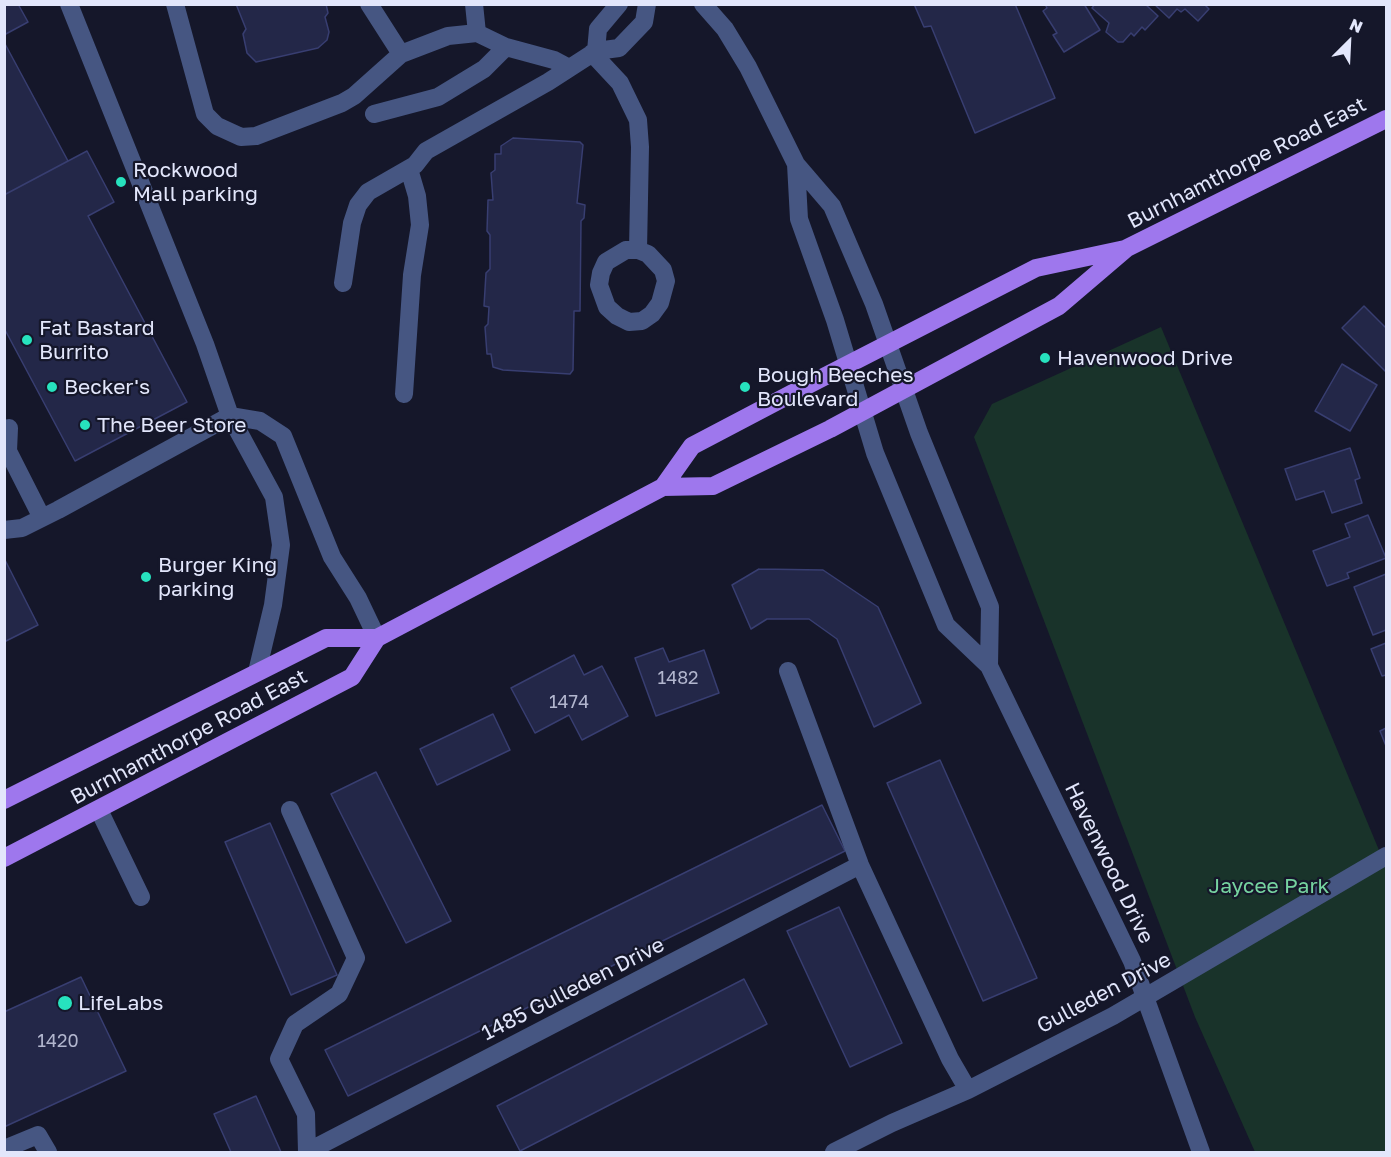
<!DOCTYPE html>
<style>
body{margin:0}
#map{position:relative;width:1391px;height:1157px;overflow:hidden;background:#15172a;font-family:"Golos Text",sans-serif}
canvas{display:block}
.frame{position:absolute;inset:0;border:6px solid #e2e6fb;pointer-events:none}
.north{position:absolute;left:1319px;top:12px;width:60px;height:60px;-webkit-text-stroke:4px #15172a;paint-order:stroke;rotate:24deg;font-size:16px;font-weight:700;line-height:24px;text-align:center;color:#e2e6fb}
.north::after{content:'';display:block;margin:auto;width:21px;height:27px;background:#e2e6fb;clip-path:polygon(50% 0,100% 100%,50% 72%,0 100%)}
</style>
<div id="map">
<canvas width="1391" height="1157"></canvas>
<div class="frame"></div>
<div class="north">N</div>
</div>
<script>
const ctx = document.querySelector('canvas').getContext('2d');
ctx.lineJoin = 'round';
function paint(path, color) { ctx.fillStyle = color; ctx.fill(path, 'evenodd'); }
const shape = rows => new Path2D(rows.map(r => 'M' + r).join(''));
function trace(path, color, width, dash) { ctx.strokeStyle = color; ctx.lineWidth = width; ctx.lineCap = dash ? 'butt' : 'round'; ctx.setLineDash(dash || []); ctx.stroke(path); }
function write(font, color, halo, rows, align = 'center') {
  ctx.font = font + ' "Golos Text",sans-serif'; ctx.lineWidth = 4.5; ctx.setLineDash([]); ctx.textBaseline = 'middle'; ctx.strokeStyle = halo; ctx.fillStyle = color; for (const [text, x, y, turn = 0] of rows) {
    ctx.save(); ctx.translate(x, y); ctx.rotate((+turn || 0) * Math.PI / 180); ctx.textAlign = isNaN(turn) ? turn : align; if (halo) ctx.strokeText(text, 0, 0); ctx.fillText(text, 0, 0); ctx.restore();
  }
}
paint(shape([
 [1161,327,1386,867,1386,1152,1255,1152,1195,1017,974,437,992,404]
]), '#19332a');
const building = shape([
 [4,4,18,4,28,22,4,35,4,4],
 [236,4,326,4,328,13,325,17,329,32,327,40,318,48,256,62,247,53,243,34,246,29,236,4],
 [914,4,1015,4,1055,98,975,133,931,26,924,27,914,4],
 [1045,4,1084,4,1100,30,1064,52,1053,35,1057,33,1043,11,1047,8,1045,4],
 [1095,4,1145,4,1158,16,1145,30,1142,27,1134,36,1131,33,1123,42,1118,42,1106,32,1109,23,1092,8,1095,4],
 [1154,4,1204,4,1209,9,1198,21,1185,9,1181,12,1177,9,1169,18,1154,4],
 [4,42,68,161,4,195,4,42],
 [513,138,580,142,583,145,577,203,585,205,584,218,581,221,580,311,574,311,573,370,570,374,503,370,493,367,491,354,487,354,485,327,488,324,489,307,484,306,486,273,490,269,490,235,487,231,488,200,493,200,491,173,495,170,495,154,501,154,501,146,513,138],
 [87,151,114,202,88,216,187,402,75,461,4,328,4,195,87,151],
 [1364,306,1385,327,1386,326,1386,372,1342,328,1364,306],
 [1342,364,1377,385,1350,431,1315,411,1342,364],
 [1350,448,1360,478,1355,480,1362,503,1332,513,1324,491,1296,500,1285,469,1350,448],
 [1368,515,1386,558,1347,573,1349,578,1327,586,1313,551,1350,537,1345,524,1368,515],
 [4,558,38,625,4,642,4,558],
 [759,569,823,570,878,607,921,703,874,727,837,639,809,619,767,619,751,629,732,585,759,569],
 [1386,574,1386,630,1373,635,1354,587,1386,574],
 [1386,643,1386,675,1382,676,1371,649,1386,643],
 [663,648,669,662,704,650,719,693,656,716,635,658,663,648],
 [574,655,584,675,602,666,628,716,582,740,569,715,535,733,511,688,574,655],
 [493,714,510,750,437,785,420,749,493,714],
 [1386,728,1386,746,1380,731,1386,728],
 [940,760,1037,978,983,1001,887,783,940,760],
 [376,772,451,921,406,943,331,794,376,772],
 [822,805,845,851,348,1096,325,1050,822,805],
 [270,823,337,975,291,995,225,842,270,823],
 [839,907,902,1043,850,1067,787,931,839,907],
 [81,977,126,1071,4,1127,4,1012,81,977],
 [744,979,767,1024,520,1151,497,1106,744,979],
 [256,1096,281,1152,231,1152,214,1114,256,1096]
]);
paint(building, '#232748');
trace(building, '#383e71', 1.5);
trace(shape([
 [69,4,205,344,230,416,274,497,281,545,273,605,257,672],
 [175,4,205,114,217,126,241,137,256,136,342,103,354,96,401,54,448,36,477,33,506,47,554,60,569,68],
 [369,4,401,54],
 [474,4,477,33],
 [703,4,725,29,748,67,796,164,832,206,874,304,919,433,990,607,989,666],
 [596,51,598,29,619,4],
 [592,53,620,83,638,120,640,147,638,250],
 [374,114,438,97,484,69,506,47],
 [796,164,799,219,835,320,875,453,946,625,989,666,1132,961,1201,1152],
 [626,250,638,250,648,254,663,270,666,281,660,303,652,314,642,321,629,322,617,316,607,307,599,285,601,273,606,262,626,250],
 [343,283,352,223,358,205,368,192,415,165,426,151,548,82,596,51,619,48,644,22,647,4],
 [404,394,412,275,420,225,417,196,409,169],
 [8,451,9,428],
 [4,452,8,451,42,518],
 [4,530,22,528,58,510,230,416,260,421,283,436,332,557,358,598,377,638],
 [788,671,860,865,950,1059,968,1090],
 [99,810,141,897],
 [290,810,356,958,339,994,295,1024,279,1059,306,1114,307,1152],
 [4,1149,38,1135,48,1152],
 [307,1152,860,865],
 [834,1152,892,1123,968,1090,1113,1016,1386,856]
]), '#465682', 18);
trace(shape([
 [663,487,692,446,810,384,1036,268,1125,249],
 [4,800,326,638,377,638,663,487,713,486,830,429,1059,306,1127,248,1386,119],
 [4,858,352,677,377,638]
]), '#9e77ed', 18);
for (const [x, y, r, color] of [
 [121,182,6,"#27e2be"],
 [27,340,6,"#27e2be"],
 [1045,358,6,"#27e2be"],
 [52,387,6,"#27e2be"],
 [745,387,6,"#27e2be"],
 [85,425,6,"#27e2be"],
 [146,577,6,"#27e2be"],
 [65,1003,8,"#27e2be"]
]) { const dot = new Path2D(); dot.arc(x, y, r, 0, 2 * Math.PI); ctx.fillStyle = color; ctx.fill(dot); trace(dot, '#15172a', 2); }
write('18px', '#b2b6ce', null, [
 ["1482",678,678],
 ["1474",569,702],
 ["1420",58,1041]
]);
write('21px', '#e2e6fb', '#15172a', [
 ["Burnhamthorpe Road East",1247,163,-27],
 ["Burnhamthorpe Road East",189,737,-28],
 ["Havenwood Drive",1109,863,64],
 ["1485 Gulleden Drive",573,989,-27],
 ["Gulleden Drive",1104,993,-28]
]);
write('21px', '#e2e6fb', '#15172a', [
 ["Rockwood",133,170],
 ["Mall parking",133,194],
 ["Fat Bastard",39,328],
 ["Burrito",39,352],
 ["Havenwood Drive",1057,358],
 ["Bough Beeches",757,375],
 ["Boulevard",757,399],
 ["Becker's",64,387],
 ["The Beer Store",97,425],
 ["Burger King",158,565],
 ["parking",158,589],
 ["LifeLabs",78,1003]
], 'left');
write('21px', '#76d3a0', '#15172a', [
 ["Jaycee Park",1269,886]
]);
</script>
